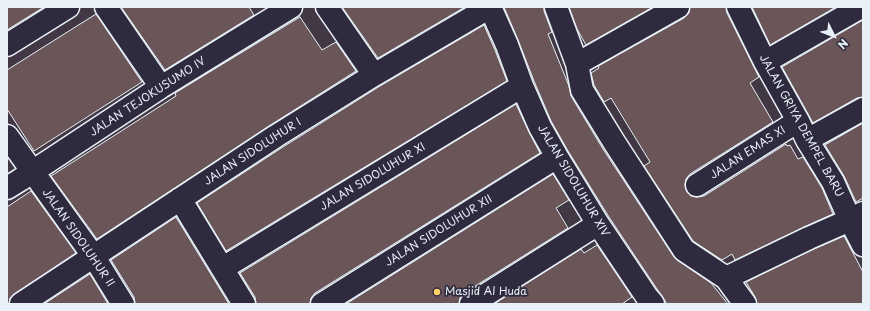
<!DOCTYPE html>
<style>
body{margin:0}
#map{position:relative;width:870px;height:311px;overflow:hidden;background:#413745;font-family:"Playpen Sans",sans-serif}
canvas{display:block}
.frame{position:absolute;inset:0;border:8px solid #e8f1f8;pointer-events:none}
.north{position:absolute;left:814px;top:16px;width:40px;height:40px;-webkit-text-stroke:3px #2f2a3d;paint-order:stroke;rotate:132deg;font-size:11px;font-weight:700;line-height:16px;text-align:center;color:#e8f1f8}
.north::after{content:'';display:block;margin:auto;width:14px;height:18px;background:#e8f1f8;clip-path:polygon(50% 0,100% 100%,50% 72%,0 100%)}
</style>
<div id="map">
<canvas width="870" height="311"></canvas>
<div class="frame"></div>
<div class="north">N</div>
</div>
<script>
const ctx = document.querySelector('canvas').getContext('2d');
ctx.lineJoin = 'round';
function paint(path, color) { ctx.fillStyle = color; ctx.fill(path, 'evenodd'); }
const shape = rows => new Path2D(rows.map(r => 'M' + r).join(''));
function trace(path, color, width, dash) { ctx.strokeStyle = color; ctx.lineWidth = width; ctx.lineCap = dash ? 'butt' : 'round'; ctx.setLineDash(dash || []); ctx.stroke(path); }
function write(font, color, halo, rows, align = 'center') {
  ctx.font = font + ' "Playpen Sans",sans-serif'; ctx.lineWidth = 3.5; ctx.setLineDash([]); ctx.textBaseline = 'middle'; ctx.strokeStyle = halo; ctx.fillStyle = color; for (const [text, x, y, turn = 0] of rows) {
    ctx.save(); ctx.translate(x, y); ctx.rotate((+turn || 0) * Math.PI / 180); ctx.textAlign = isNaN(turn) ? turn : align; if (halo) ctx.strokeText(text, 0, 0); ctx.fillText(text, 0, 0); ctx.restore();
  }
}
const building = shape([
 [7,7,44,7,7,30,7,7],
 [121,7,249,7,254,15,165,70,121,7],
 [342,7,465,7,378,58,342,7],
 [504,7,544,7,544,11,552,32,548,34,569,86,571,96,603,149,674,257,677,260,711,283,728,304,667,304,665,301,662,296,657,289,609,217,568,151,551,121,534,81,518,40,504,7],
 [569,7,653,7,586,45,577,29,569,7],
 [690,7,726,7,727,13,759,77,750,83,773,122,690,174,686,179,685,185,687,192,691,196,697,197,704,196,786,144,787,146,790,145,798,159,803,157,822,188,833,214,804,227,735,260,732,254,722,260,693,241,644,166,650,162,611,98,604,102,594,85,591,73,599,68,598,66,684,18,689,13,690,7],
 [752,7,836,7,770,45,752,7],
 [96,14,142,82,34,151,7,109,7,70,96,14],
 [300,17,322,50,336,42,356,71,269,126,97,239,51,176,176,96,175,93,300,17],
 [863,20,863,97,857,98,813,123,782,67,863,20],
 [484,25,495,50,507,81,226,251,197,203,283,147,380,86,484,25],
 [516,104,529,132,540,153,315,293,311,298,310,304,256,304,255,297,240,273,516,104],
 [863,123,863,198,856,202,844,176,825,145,863,123],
 [553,174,569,200,556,208,568,228,464,293,460,298,459,304,346,304,553,174],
 [31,191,76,253,14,294,10,298,9,304,7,304,7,207,31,191],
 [176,217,229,304,135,304,134,297,111,260,176,217],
 [844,236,863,272,863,304,757,304,755,297,746,282,814,249,844,236],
 [597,245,632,297,622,304,494,304,581,249,584,253,597,245],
 [90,274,108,304,44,304,90,274]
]);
paint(building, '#6a5658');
trace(building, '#e8f1f8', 1);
const minor = shape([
 [106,7,161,87],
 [327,7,374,75],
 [490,7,507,45,522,86,540,127,557,157,598,224,647,297,653,304],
 [556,7,577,64,582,90,614,142,684,250,726,278,745,304],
 [738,7,765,62,798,121,807,140,833,182,850,220,863,245],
 [7,45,68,7],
 [765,62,861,7],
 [577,64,678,7],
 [7,136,94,257,123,304],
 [807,140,863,109],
 [697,185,798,121],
 [7,188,20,180,161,87,291,7],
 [180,199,244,304],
 [223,268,522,86],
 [726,278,809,238,850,220,863,213],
 [21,304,276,136,374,75,490,7],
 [322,304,557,157],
 [471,304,598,224]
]);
trace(minor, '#e8f1f8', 25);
trace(minor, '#2f2a3d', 22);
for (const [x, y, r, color] of [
 [437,292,4,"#ffd166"]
]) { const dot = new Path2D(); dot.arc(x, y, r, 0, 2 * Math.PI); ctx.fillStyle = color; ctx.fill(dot); trace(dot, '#2f2a3d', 1.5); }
write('11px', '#e8f1f8', '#2f2a3d', [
 ["JALAN TEJOKUSUMO IV",148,97,-33],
 ["JALAN GRIYA DEMPEL BARU",801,126,61],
 ["JALAN SIDOLUHUR I",253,152,-33],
 ["JALAN EMAS XI",748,153,-33],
 ["JALAN SIDOLUHUR XI",373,177,-31],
 ["JALAN SIDOLUHUR XIV",573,181,59],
 ["JALAN SIDOLUHUR XII",439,231,-32],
 ["JALAN SIDOLUHUR II",78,238,55]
]);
write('11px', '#e8f1f8', '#2f2a3d', [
 ["Masjid Al Huda",445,292]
], 'left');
</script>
